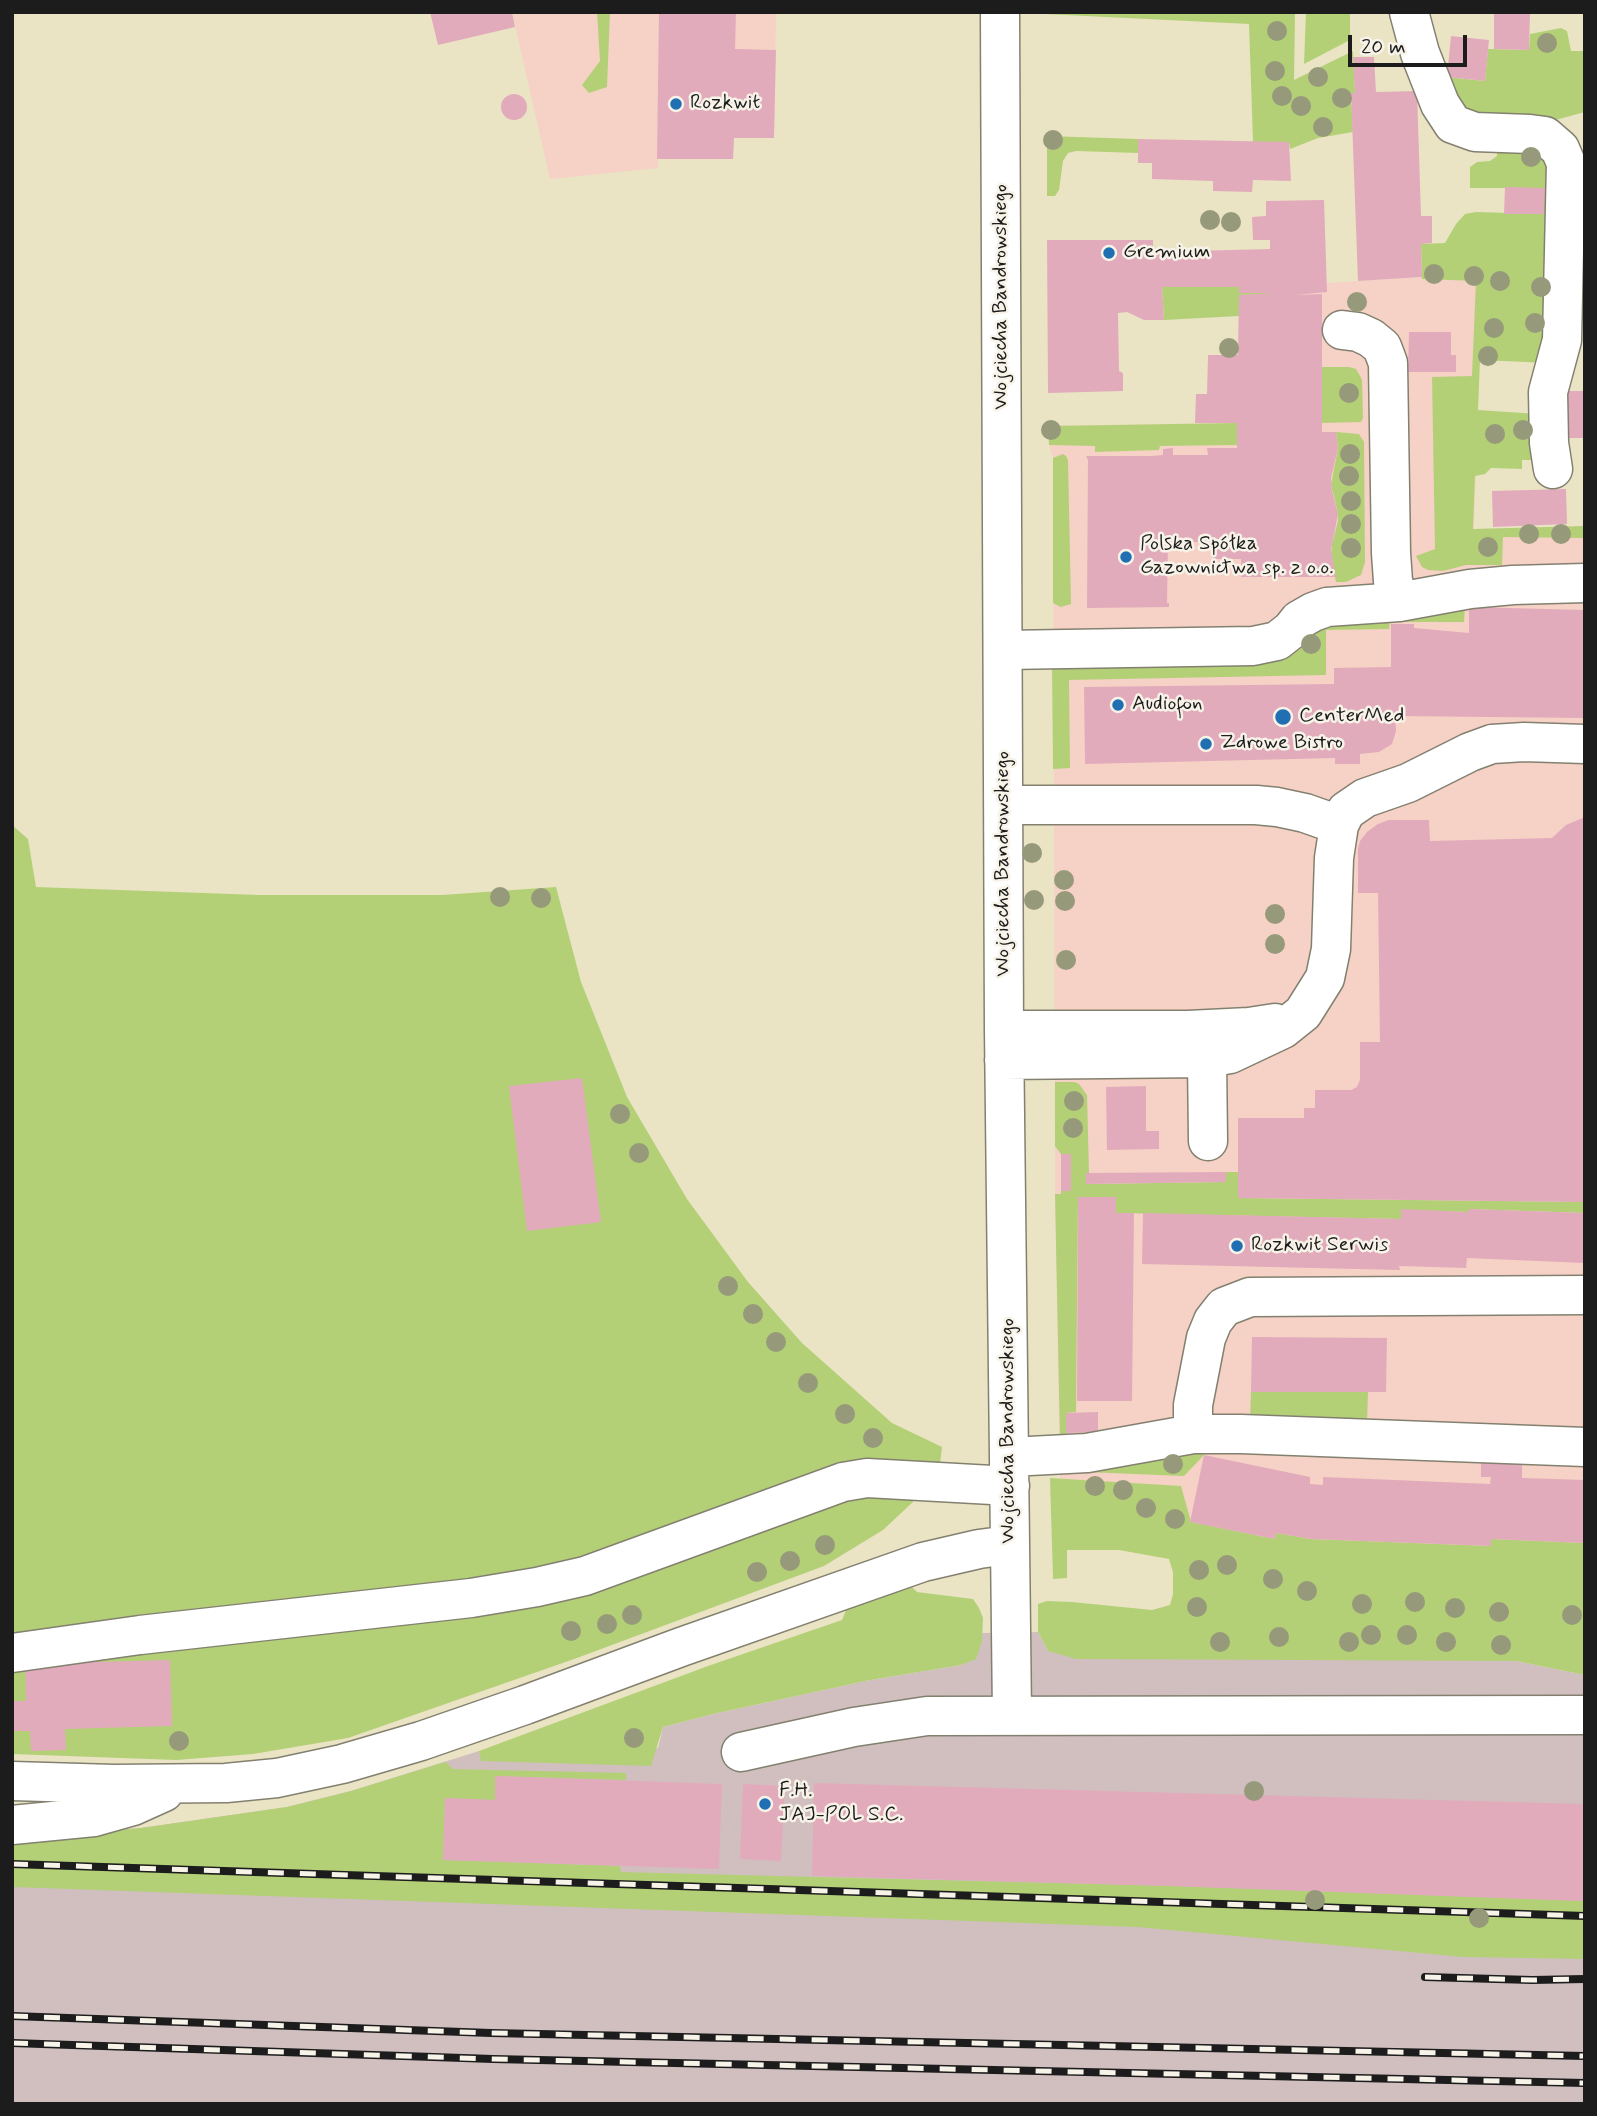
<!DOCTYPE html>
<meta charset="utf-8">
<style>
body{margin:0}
#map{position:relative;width:1597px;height:2116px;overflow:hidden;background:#eae4c5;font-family:Mynerve,sans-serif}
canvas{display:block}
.frame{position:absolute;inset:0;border:14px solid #1c1c1c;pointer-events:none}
.scale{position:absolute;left:1348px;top:35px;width:119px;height:32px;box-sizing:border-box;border:4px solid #1c1c1c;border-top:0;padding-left:9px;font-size:21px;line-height:24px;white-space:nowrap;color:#1c1c1c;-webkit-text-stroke:5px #f7f3e8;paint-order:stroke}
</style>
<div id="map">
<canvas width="1597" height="2116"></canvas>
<div class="frame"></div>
<div class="scale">20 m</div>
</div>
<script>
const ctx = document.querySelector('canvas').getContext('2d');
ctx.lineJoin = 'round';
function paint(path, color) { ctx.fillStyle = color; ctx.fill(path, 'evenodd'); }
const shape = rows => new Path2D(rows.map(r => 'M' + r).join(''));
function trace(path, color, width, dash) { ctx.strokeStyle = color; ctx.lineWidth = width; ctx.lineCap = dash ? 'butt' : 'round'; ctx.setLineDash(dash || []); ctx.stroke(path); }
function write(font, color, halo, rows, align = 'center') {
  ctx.font = font + ' Mynerve,sans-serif'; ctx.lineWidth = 5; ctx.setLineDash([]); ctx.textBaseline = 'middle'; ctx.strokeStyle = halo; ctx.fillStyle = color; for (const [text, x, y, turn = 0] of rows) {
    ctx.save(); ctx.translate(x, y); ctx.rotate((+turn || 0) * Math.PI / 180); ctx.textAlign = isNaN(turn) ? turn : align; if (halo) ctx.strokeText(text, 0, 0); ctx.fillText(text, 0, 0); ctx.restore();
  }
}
paint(shape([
 [512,12,776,12,774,138,734,138,733,159,658,159,658,168,550,179],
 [1422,277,1423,279,1482,281,1474,529,1585,526,1585,1582,1198,1536,1060,1478,1055,1194,1053,458,1049,445,1048,426,1237,423,1239,295,1295,293,1327,283]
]), '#f6d1c5');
paint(shape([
 [1038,1632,1048,1651,1516,1661,1585,1675,1585,2104,12,2104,12,1838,141,1828,287,1807,351,1791,479,1751,482,1761,658,1748,663,1727,713,1714,870,1680,961,1665,982,1641,982,1633]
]), '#d1bfbf');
paint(shape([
 [597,12,610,12,607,87,589,93,582,85,600,61],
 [1045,12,1295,12,1294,80,1353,51,1355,93,1351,94,1353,132,1318,138,1290,149,1289,142,1253,142,1249,24,1045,14],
 [1306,12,1350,12,1350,40,1304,64],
 [1561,28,1567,31,1571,51,1585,51,1585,112,1548,122,1458,114,1447,77,1485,81,1488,49,1529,50,1530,34],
 [1047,136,1138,139,1138,153,1076,151,1068,153,1063,161,1059,190,1055,196,1047,196],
 [1538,144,1555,164,1548,363,1480,360,1478,410,1538,414,1536,460,1522,460,1522,469,1491,468,1485,474,1475,476,1473,529,1585,526,1585,538,1503,537,1502,565,1466,565,1443,571,1428,570,1422,567,1416,556,1435,549,1432,377,1472,376,1476,281,1422,279,1421,244,1445,243,1456,224,1465,214,1476,212,1544,214,1544,188,1470,188,1470,167,1477,162,1490,161,1497,156,1497,149],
 [1162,287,1239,287,1295,293,1239,295,1239,316,1164,320],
 [1322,367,1349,367,1356,369,1359,374,1362,380,1363,418,1361,422,1322,423],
 [1237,423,1237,445,1160,446,1159,450,1095,452,1095,446,1049,445,1048,426],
 [1336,432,1359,434,1364,442,1365,562,1361,575,1346,582,1336,582,1331,556,1332,544,1338,521,1337,509,1331,485,1338,448],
 [1063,454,1066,456,1068,460,1071,604,1061,607,1053,603,1053,458],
 [1465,602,1464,622,1390,622,1389,629,1326,630,1326,675,1069,680,1070,768,1053,769,1052,665,1310,629],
 [12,825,28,839,36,887,259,895,442,895,556,887,581,982,627,1097,687,1199,748,1282,802,1343,892,1423,942,1447,940,1464,913,1494,913,1502,883,1530,824,1566,577,1658,348,1738,253,1754,176,1760,12,1754],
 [1055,1082,1075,1082,1079,1084,1087,1095,1089,1173,1086,1173,1087,1184,1225,1182,1226,1172,1238,1172,1239,1198,1584,1202,1585,1213,1469,1209,1468,1212,1401,1210,1401,1219,1116,1213,1115,1198,1078,1197,1076,1412,1066,1413,1066,1433,1060,1440,1055,1194,1061,1194,1061,1191,1071,1191,1071,1154,1061,1154,1055,1146],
 [1251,1392,1368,1392,1367,1424,1250,1420],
 [1204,1451,1204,1455,1184,1476,1060,1471],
 [1050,1478,1181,1486,1191,1522,1275,1539,1276,1533,1311,1539,1490,1546,1491,1539,1585,1543,1585,1675,1516,1661,1076,1659,1048,1651,1038,1632,1038,1604,1047,1601,1072,1602,1152,1610,1170,1605,1173,1594,1173,1572,1169,1559,1119,1550,1067,1550,1067,1578,1053,1579],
 [909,1584,917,1592,973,1599,979,1608,983,1618,982,1641,976,1659,961,1665,870,1680,713,1714,663,1727,651,1766,481,1761,479,1751,708,1666,842,1620,847,1608],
 [445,1762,453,1769,626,1773,626,1780,496,1776,495,1800,445,1798,443,1860,620,1866,621,1872,1171,1886,1585,1901,1585,1959,1464,1957,1137,1927,12,1887,12,1838,141,1828,287,1807,351,1791]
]), '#b3d077');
paint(shape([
 [430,12,512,12,515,27,438,45],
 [659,12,736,12,735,49,776,50,774,138,734,138,733,159,657,159],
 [1494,13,1530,13,1529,50,1494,49],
 [1451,36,1489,40,1485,81,1447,77],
 [1353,57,1374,57,1376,92,1417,91,1421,216,1432,216,1432,243,1421,244,1422,277,1358,281,1351,93,1355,93],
 '501 107a13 13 0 1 1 26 0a13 13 0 1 1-26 0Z',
 [1138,139,1289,142,1291,181,1253,180,1252,192,1213,191,1213,181,1152,179,1152,163,1138,163],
 [1505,187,1545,188,1544,214,1504,214],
 [1324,200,1327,292,1295,295,1322,294,1322,432,1336,432,1338,448,1331,478,1332,491,1338,514,1331,550,1336,577,1241,577,1241,559,1213,559,1213,542,1168,542,1167,603,1169,603,1169,607,1087,608,1088,460,1086,456,1152,456,1163,455,1163,449,1173,448,1173,455,1208,455,1207,448,1237,448,1237,423,1195,423,1196,394,1207,394,1208,355,1238,355,1239,295,1273,293,1239,293,1239,287,1162,287,1164,320,1144,320,1127,312,1118,313,1119,371,1123,373,1123,391,1048,393,1047,240,1153,240,1153,252,1270,249,1270,240,1253,240,1252,217,1266,216,1266,201],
 [1409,332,1451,332,1451,355,1456,355,1456,372,1408,372],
 [1560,391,1585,391,1585,438,1559,438],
 [1566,489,1567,524,1493,527,1492,491],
 [1469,607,1585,610,1585,718,1395,716,1396,731,1392,744,1379,752,1360,754,1360,764,1335,764,1335,758,1085,764,1084,687,1334,684,1334,668,1391,667,1391,624,1414,624,1414,628,1469,633],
 [1585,817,1585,1202,1238,1198,1238,1118,1304,1118,1304,1108,1315,1108,1315,1090,1351,1090,1357,1087,1360,1080,1360,1042,1380,1042,1378,893,1358,893,1358,849,1360,841,1367,832,1378,824,1389,820,1429,820,1430,841,1552,838,1566,825],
 [582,1078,601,1222,527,1231,509,1086],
 [1146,1086,1146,1131,1159,1131,1159,1149,1107,1150,1106,1087],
 [1061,1154,1071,1154,1071,1191,1061,1191],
 [1226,1172,1226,1182,1086,1184,1086,1173],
 [1078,1197,1116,1197,1116,1213,1134,1213,1132,1401,1077,1401],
 [1401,1209,1468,1212,1469,1209,1585,1213,1585,1263,1467,1258,1466,1268,1399,1266,1400,1270,1142,1264,1143,1213,1401,1219],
 [1252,1337,1387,1338,1386,1392,1251,1392],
 [1098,1412,1098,1432,1066,1433,1066,1413],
 [1204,1455,1310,1477,1310,1484,1323,1485,1323,1477,1490,1484,1491,1477,1481,1477,1481,1460,1522,1462,1522,1478,1585,1480,1585,1543,1491,1539,1491,1546,1311,1539,1276,1533,1275,1539,1190,1522],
 [170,1660,172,1726,65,1729,66,1750,31,1751,30,1731,12,1731,12,1701,26,1701,25,1664],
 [495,1776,722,1784,719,1869,443,1860,445,1798,495,1800],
 [814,1783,1585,1804,1585,1901,1171,1886,812,1876],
 [743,1784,785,1786,781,1861,740,1859]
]), '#e2abbb');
const minor = shape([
 [1000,12,1004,1030,1012,1715],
 [1409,12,1420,53,1440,104,1453,124,1475,132,1530,134,1545,136,1560,149,1566,163,1562,340,1548,392,1549,443,1553,469],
 [1342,330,1358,332,1371,338,1382,347,1388,363,1391,553,1393,581,1399,602],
 [1004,650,1253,646,1277,641,1291,630,1299,620,1313,612,1327,607,1399,602,1470,589,1513,585,1585,583],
 [1004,805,1256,805,1277,807,1305,813,1339,825],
 [1004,1030,1188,1030,1249,1027,1275,1023],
 [1207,1058,1230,1054,1283,1029,1303,1013,1325,978,1331,949,1334,858,1339,825,1346,811,1365,798,1408,783,1470,752,1492,744,1524,742,1585,744],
 [1004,1060,1207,1058,1208,1141],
 [1193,1434,1193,1405,1206,1338,1213,1321,1224,1307,1250,1297,1585,1295],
 [1010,1457,1087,1453,1193,1434,1241,1434,1585,1447],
 [12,1653,140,1635,471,1598,537,1587,585,1576,843,1482,867,1478,1010,1486],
 [741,1752,854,1727,927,1716,1585,1715],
 [12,1781,114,1784,226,1783,277,1778,342,1764,421,1741,525,1705,681,1647,923,1562,979,1549,1009,1545],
 [12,1825,94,1817,133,1806,164,1792]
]);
trace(minor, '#838070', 41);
trace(minor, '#fff', 38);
const rail = shape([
 [12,1864,1585,1916],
 [1425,1977,1532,1980,1585,1979],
 [12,2016,491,2033,1585,2056],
 [12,2043,493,2059,1585,2083]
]);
trace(rail, '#1c1c1c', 8);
trace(rail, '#f7f3e8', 5, [16]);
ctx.fillStyle = '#96997a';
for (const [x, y] of [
 [1277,31],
 [1547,43],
 [1275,71],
 [1318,77],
 [1282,96],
 [1342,98],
 [1301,106],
 [1323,127],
 [1053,140],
 [1531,157],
 [1210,220],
 [1231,222],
 [1434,274],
 [1474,276],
 [1500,281],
 [1541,287],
 [1357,302],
 [1535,323],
 [1494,328],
 [1229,348],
 [1488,356],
 [1349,393],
 [1051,430],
 [1523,430],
 [1495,434],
 [1350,454],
 [1349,476],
 [1351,501],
 [1351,524],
 [1529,534],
 [1561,534],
 [1488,547],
 [1351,548],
 [1311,644],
 [1032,853],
 [1064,880],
 [500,897],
 [541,898],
 [1034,900],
 [1065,901],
 [1275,914],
 [1275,944],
 [1066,960],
 [1074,1101],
 [620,1114],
 [1073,1128],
 [639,1153],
 [728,1286],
 [753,1314],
 [776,1342],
 [808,1383],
 [845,1414],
 [873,1438],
 [1173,1464],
 [1095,1486],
 [1123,1490],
 [1146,1508],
 [1175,1519],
 [825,1545],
 [790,1561],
 [1227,1565],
 [1199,1570],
 [757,1572],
 [1273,1579],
 [1307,1591],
 [1415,1602],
 [1362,1604],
 [1197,1607],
 [1455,1608],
 [1499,1612],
 [632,1615],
 [1572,1615],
 [607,1624],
 [571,1631],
 [1371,1635],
 [1407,1635],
 [1279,1637],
 [1220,1642],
 [1349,1642],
 [1446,1642],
 [1501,1645],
 [634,1738],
 [179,1741],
 [1254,1791],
 [1315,1900],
 [1479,1918]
]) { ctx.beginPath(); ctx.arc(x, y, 10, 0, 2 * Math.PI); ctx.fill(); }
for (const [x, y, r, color] of [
 [676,104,7,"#1f6fb2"],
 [1109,253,7,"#1f6fb2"],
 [1126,557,7,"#1f6fb2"],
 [1118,705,7,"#1f6fb2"],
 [1283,717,9,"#1f6fb2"],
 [1206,744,7,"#1f6fb2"],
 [1237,1246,7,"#1f6fb2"],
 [765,1804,7,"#1f6fb2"]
]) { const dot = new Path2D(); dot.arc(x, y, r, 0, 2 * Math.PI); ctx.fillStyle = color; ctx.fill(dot); trace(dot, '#f7f3e8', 2.5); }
write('21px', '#1c1c1c', '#f7f3e8', [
 ["Rozkwit",690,104],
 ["Gremium",1123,253],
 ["Polska Spółka",1140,545],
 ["Gazownictwa sp. z o.o.",1140,569],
 ["Audiofon",1132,705],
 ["CenterMed",1299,717],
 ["Zdrowe Bistro",1220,744],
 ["Rozkwit Serwis",1251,1246],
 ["F.H.",779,1792],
 ["JAJ-POL S.C.",779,1816]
], 'left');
write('21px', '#1c1c1c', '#f7f3e8', [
 ["Wojciecha Bandrowskiego",1002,297,-90],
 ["Wojciecha Bandrowskiego",1004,864,-90],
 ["Wojciecha Bandrowskiego",1009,1431,-90]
]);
</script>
